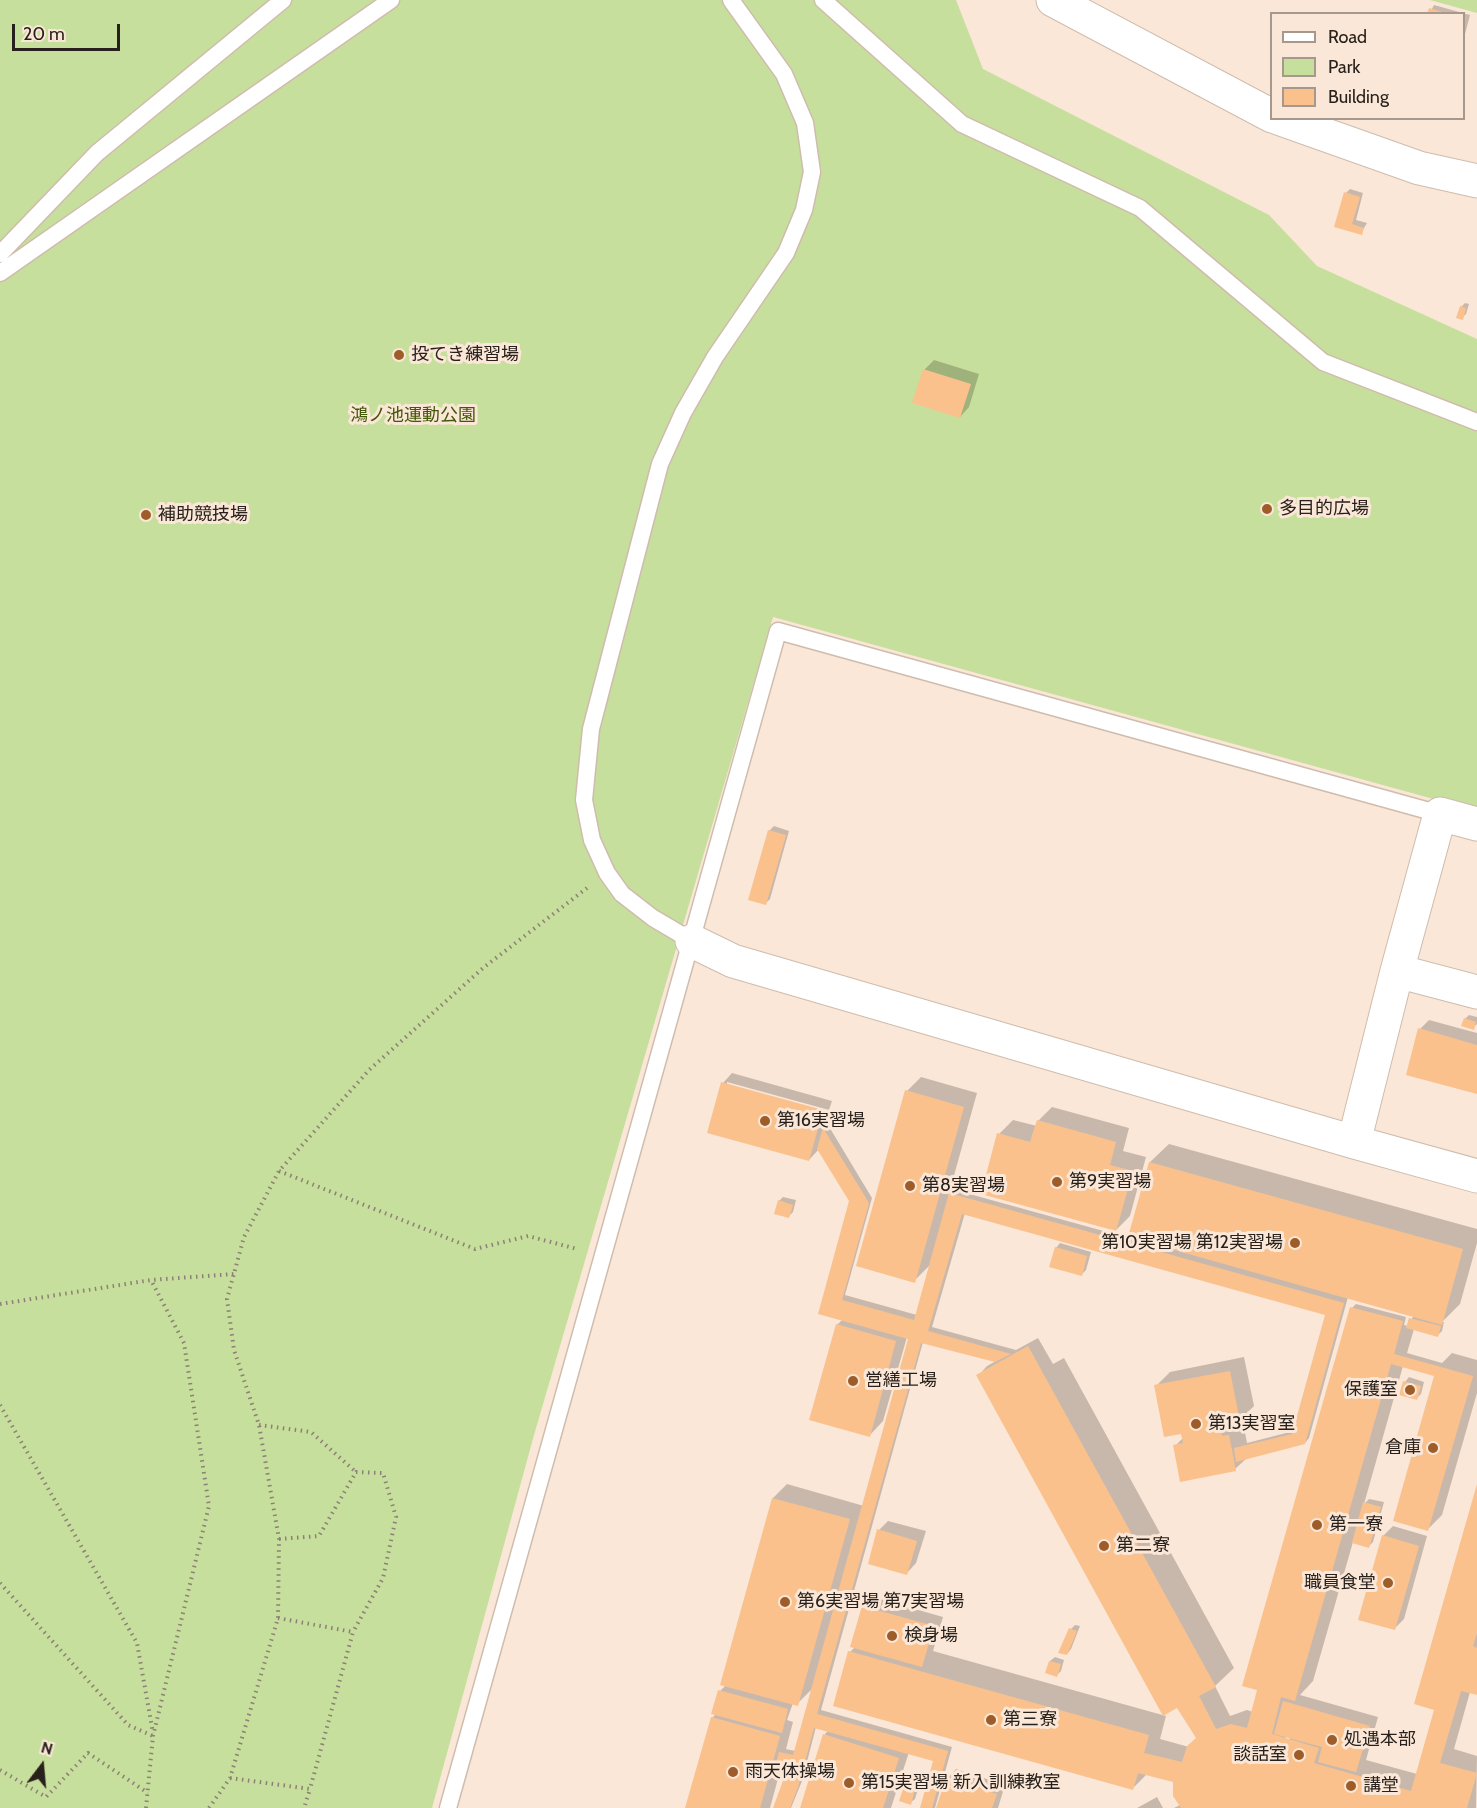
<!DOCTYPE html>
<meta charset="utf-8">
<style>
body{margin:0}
#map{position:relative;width:1477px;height:1808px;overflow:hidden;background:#fae7d7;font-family:Cabin,sans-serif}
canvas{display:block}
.legend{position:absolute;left:1270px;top:12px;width:195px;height:108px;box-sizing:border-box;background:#fae7d7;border:2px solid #a6988c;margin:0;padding:8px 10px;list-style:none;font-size:18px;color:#28211b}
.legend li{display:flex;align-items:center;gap:12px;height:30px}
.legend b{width:30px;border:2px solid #a6988c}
.north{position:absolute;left:12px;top:1736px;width:60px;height:60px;-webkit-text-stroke:4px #fae7d7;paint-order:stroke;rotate:16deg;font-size:16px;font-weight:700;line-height:24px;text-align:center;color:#28211b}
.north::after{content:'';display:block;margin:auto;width:21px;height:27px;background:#28211b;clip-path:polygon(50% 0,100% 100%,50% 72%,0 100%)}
.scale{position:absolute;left:12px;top:24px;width:108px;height:27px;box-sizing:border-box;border:3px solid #28211b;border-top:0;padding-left:8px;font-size:18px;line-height:21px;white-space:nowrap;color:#28211b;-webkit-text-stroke:4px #fae7d7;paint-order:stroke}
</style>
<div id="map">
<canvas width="1477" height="1808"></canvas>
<ul class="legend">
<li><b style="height:8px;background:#fff"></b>Road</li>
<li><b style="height:16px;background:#c7df9c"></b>Park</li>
<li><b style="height:16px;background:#fbc18c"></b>Building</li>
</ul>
<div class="north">N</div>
<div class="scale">20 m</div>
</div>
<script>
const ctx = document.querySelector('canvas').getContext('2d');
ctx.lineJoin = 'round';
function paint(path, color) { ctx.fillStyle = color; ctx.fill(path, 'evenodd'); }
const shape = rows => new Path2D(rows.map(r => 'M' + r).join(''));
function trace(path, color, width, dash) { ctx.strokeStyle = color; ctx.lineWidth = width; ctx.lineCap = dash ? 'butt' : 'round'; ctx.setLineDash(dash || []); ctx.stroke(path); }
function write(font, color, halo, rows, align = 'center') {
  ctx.font = font + ' Cabin,"Noto Sans JP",sans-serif'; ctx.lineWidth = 6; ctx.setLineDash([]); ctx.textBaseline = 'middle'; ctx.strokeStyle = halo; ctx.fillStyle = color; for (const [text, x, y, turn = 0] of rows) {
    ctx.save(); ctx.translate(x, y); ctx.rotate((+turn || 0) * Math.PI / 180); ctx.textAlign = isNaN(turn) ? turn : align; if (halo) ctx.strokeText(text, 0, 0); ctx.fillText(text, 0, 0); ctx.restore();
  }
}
paint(shape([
 [0,0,956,0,983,69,1269,215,1317,266,1477,339,1477,811,773,617,534,1435,432,1808,0,1808],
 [1431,0,1477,0,1477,13,1430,0]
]), '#c7df9c');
paint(shape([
 [1434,5,1470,15,1464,38,1464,14,1429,14],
 [1350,189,1363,193,1356,220,1367,223,1361,233,1336,226,1346,193],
 [1465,303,1469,304,1466,314,1462,318,1461,307],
 [934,360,979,374,969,407,960,417,914,403,925,369],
 [774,826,789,831,770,899,766,903,769,831],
 [1469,1015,1477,1017,1477,1024,1473,1028,1465,1019],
 [1429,1020,1477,1033,1477,1093,1420,1029],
 [732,1073,832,1101,829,1110,727,1082,727,1085,829,1113,824,1129,828,1125,872,1198,845,1295,917,1315,931,1264,914,1281,907,1091,921,1077,977,1093,948,1197,955,1190,1129,1238,1150,1162,1169,1144,1477,1229,1477,1243,1460,1304,1442,1322,1444,1322,1442,1331,1438,1335,1414,1329,1407,1353,1442,1363,1452,1353,1477,1360,1477,1393,1442,1515,1428,1529,1436,1375,1403,1366,1364,1504,1369,1499,1384,1502,1373,1542,1369,1546,1353,1542,1313,1681,1300,1695,1378,1717,1366,1760,1417,1774,1436,1709,1477,1487,1477,1694,1470,1692,1454,1749,1477,1756,1476,1808,1174,1808,1180,1805,1175,1781,1147,1774,1133,1788,850,1652,855,1647,863,1606,873,1597,943,1617,933,1651,1166,1716,1160,1739,1189,1747,1197,1738,978,1376,987,1366,996,1361,923,1342,821,1710,952,1747,935,1808,921,1808,935,1760,909,1752,891,1808,801,1808,825,1734,829,1730,816,1727,802,1781,791,1808,775,1808,790,1766,782,1764,770,1808,687,1808,712,1718,716,1714,720,1691,726,1685,773,1498,787,1484,864,1506,910,1338,907,1337,883,1421,869,1436,837,1325,843,1319,820,1313,851,1201,819,1149,809,1160,723,1083],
 [965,1213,1327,1314,1294,1431,1247,1443,1243,1422,1238,1422,1254,1406,1244,1357,1170,1372,1156,1386,1183,1438,1175,1446,1235,1469,1247,1458,1305,1443,1309,1438,1348,1297,1414,1315,1408,1326,1404,1325,1406,1317,1356,1304,1352,1308,1253,1712,1247,1710,1230,1716,1215,1686,1234,1668,1064,1358,1053,1364,1038,1338,1016,1350,932,1327],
 [813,1688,795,1751,786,1749,793,1722,787,1720,793,1703,797,1704],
 [1287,1736,1292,1736,1283,1745,1281,1743],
 [1052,1107,1129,1128,1123,1151,1146,1157,1130,1216,1116,1230,999,1134,1013,1120,1037,1126,1038,1121],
 [783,1197,796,1200,793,1212,788,1217,779,1201],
 [1060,1243,1091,1252,1086,1270,1081,1275,1056,1248],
 [1409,1377,1424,1382,1421,1394,1417,1398,1405,1382],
 [888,1521,926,1531,916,1563,907,1573,879,1530],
 [1393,1526,1427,1536,1404,1619,1395,1628,1383,1536],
 [1075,1625,1080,1626,1071,1649,1067,1654,1071,1629],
 [1055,1657,1064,1660,1061,1671,1057,1675,1050,1661],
 [956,1769,1005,1785,998,1808,938,1808,947,1779],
 [909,1782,919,1785,915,1799,910,1803,905,1787],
 [1157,1797,1163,1808,1137,1808]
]), '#0003');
paint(shape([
 [1429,8,1445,13,1444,14,1427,14],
 [1344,192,1360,197,1352,224,1364,228,1362,235,1334,227],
 [1460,306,1466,308,1463,320,1456,318],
 [923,369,971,384,960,418,912,403],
 [768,830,786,835,766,905,748,900],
 [1464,1018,1476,1022,1474,1030,1461,1026],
 [1418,1028,1477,1045,1477,1094,1406,1075],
 [721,1082,823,1110,809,1161,707,1133],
 [905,1090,964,1107,915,1283,856,1266],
 [1037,1120,1116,1142,1110,1165,1133,1171,1116,1231,981,1194,997,1133,1030,1142],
 [823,1128,869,1203,842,1300,914,1320,949,1193,1344,1303,1305,1444,1236,1462,1234,1448,1292,1434,1325,1315,962,1214,928,1331,1011,1354,995,1362,921,1343,817,1714,948,1751,932,1808,920,1808,933,1761,814,1728,798,1787,790,1808,773,1808,788,1767,776,1763,779,1752,793,1755,908,1339,818,1314,849,1201,817,1149],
 [1149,1162,1463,1249,1442,1325,1128,1237],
 [778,1200,793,1205,789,1218,774,1214],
 [1055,1247,1087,1256,1082,1276,1049,1267],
 [1350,1307,1403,1321,1394,1354,1473,1376,1428,1531,1393,1521,1434,1376,1391,1364,1295,1701,1281,1697,1272,1734,1319,1748,1314,1763,1411,1791,1434,1710,1414,1704,1477,1484,1477,1633,1473,1646,1477,1648,1477,1695,1461,1691,1440,1763,1477,1773,1467,1808,1181,1808,1173,1796,1173,1782,1138,1773,1133,1790,833,1706,848,1651,1149,1735,1144,1753,1182,1762,1187,1746,1196,1738,1177,1708,1163,1716,976,1375,1028,1346,1216,1687,1199,1696,1216,1729,1231,1724,1247,1728,1257,1690,1242,1686],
 [1409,1318,1441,1326,1438,1337,1406,1328],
 [836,1324,896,1341,870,1437,809,1420],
 [1230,1371,1240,1422,1220,1426,1222,1436,1229,1435,1236,1471,1180,1482,1173,1445,1183,1443,1181,1434,1164,1437,1154,1385],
 [1403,1381,1421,1386,1417,1400,1399,1395],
 [772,1498,850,1519,798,1706,720,1685],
 [1363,1502,1381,1507,1369,1548,1352,1543],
 [877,1529,917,1541,907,1575,868,1564],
 [1382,1535,1419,1546,1395,1630,1358,1620],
 [862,1606,934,1626,922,1667,850,1647],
 [1069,1628,1077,1631,1067,1655,1058,1653],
 [1049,1661,1061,1664,1057,1677,1045,1673],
 [718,1690,788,1709,782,1733,711,1714],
 [1283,1701,1370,1726,1356,1772,1318,1762,1322,1747,1274,1734],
 [711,1717,780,1736,760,1808,685,1808],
 [823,1734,899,1758,883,1808,800,1808],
 [946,1778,997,1794,992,1808,936,1808],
 [904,1786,915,1789,911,1805,899,1801]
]), '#fbc18c');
const service = shape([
 [823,0,962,124,1140,208,1323,362,1477,422],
 [0,254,97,153,283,0],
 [0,273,391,0],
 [692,941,653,918,622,894,607,873,592,840,584,800,591,729,660,464,683,413,715,357,786,253,804,210,812,172,805,123,784,74,731,0],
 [448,1808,778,631,1440,814]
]);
const minor = shape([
 [1053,0,1272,116],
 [1278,118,1419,168,1477,181],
 [692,941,733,961,1354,1142,1477,1176],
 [1397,971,1477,992],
 [1354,1142,1397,971,1440,814,1477,824]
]);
trace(service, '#cfbcad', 19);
trace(minor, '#cfbcad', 35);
trace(shape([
 [279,1171,475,1249,528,1236,577,1249],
 [0,1304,151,1280,234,1274],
 [0,1405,137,1643,153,1733],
 [259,1425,311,1432,356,1472],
 [279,1539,319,1536,356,1472,383,1473,396,1517,383,1578,353,1632],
 [0,1583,128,1725,153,1736],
 [278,1618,353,1632,310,1789],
 [0,1770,46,1797,88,1753,148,1793],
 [230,1778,310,1789,304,1808],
 [146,1808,153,1736,209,1506,184,1343,151,1280],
 [209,1808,230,1778,278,1618,279,1539,259,1425,234,1350,227,1299,244,1237,279,1171,369,1070,483,968,587,888]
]), '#8d8075', 4, [1.5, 4.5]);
trace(service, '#fff', 16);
trace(minor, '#fff', 33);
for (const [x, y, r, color] of [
 [399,355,6,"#9e5c29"],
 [1267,509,6,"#9e5c29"],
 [146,515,6,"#9e5c29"],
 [765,1121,6,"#9e5c29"],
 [1057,1182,6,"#9e5c29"],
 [910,1186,6,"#9e5c29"],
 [1295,1243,6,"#9e5c29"],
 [853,1381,6,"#9e5c29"],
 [1410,1390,6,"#9e5c29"],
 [1196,1424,6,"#9e5c29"],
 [1433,1448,6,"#9e5c29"],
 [1317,1525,6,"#9e5c29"],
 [1104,1546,6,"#9e5c29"],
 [1388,1583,6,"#9e5c29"],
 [785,1602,6,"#9e5c29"],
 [892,1636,6,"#9e5c29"],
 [991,1720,6,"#9e5c29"],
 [1332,1740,6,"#9e5c29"],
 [1299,1755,6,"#9e5c29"],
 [733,1772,6,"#9e5c29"],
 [849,1783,6,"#9e5c29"],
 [1351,1786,6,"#9e5c29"]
]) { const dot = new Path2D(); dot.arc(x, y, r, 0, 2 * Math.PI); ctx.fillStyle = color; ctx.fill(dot); trace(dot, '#fae7d7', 2); }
write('18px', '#28211b', '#fae7d7', [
 ["投てき練習場",411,355],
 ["多目的広場",1279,509],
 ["補助競技場",158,515],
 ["第16実習場",777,1121],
 ["第9実習場",1069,1182],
 ["第8実習場",922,1186],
 ["第10実習場 第12実習場",1283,1243,"right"],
 ["営繕工場",865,1381],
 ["保護室",1398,1390,"right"],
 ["第13実習室",1208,1424],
 ["倉庫",1421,1448,"right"],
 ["第一寮",1329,1525],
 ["第二寮",1116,1546],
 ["職員食堂",1376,1583,"right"],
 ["第6実習場 第7実習場",797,1602],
 ["検身場",904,1636],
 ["第三寮",1003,1720],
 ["処遇本部",1344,1740],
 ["談話室",1287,1755,"right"],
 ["雨天体操場",745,1772],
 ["第15実習場 新入訓練教室",861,1783],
 ["講堂",1363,1786]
], 'left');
write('18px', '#435709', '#fae7d7', [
 ["鴻ノ池運動公園",413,416]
]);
</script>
